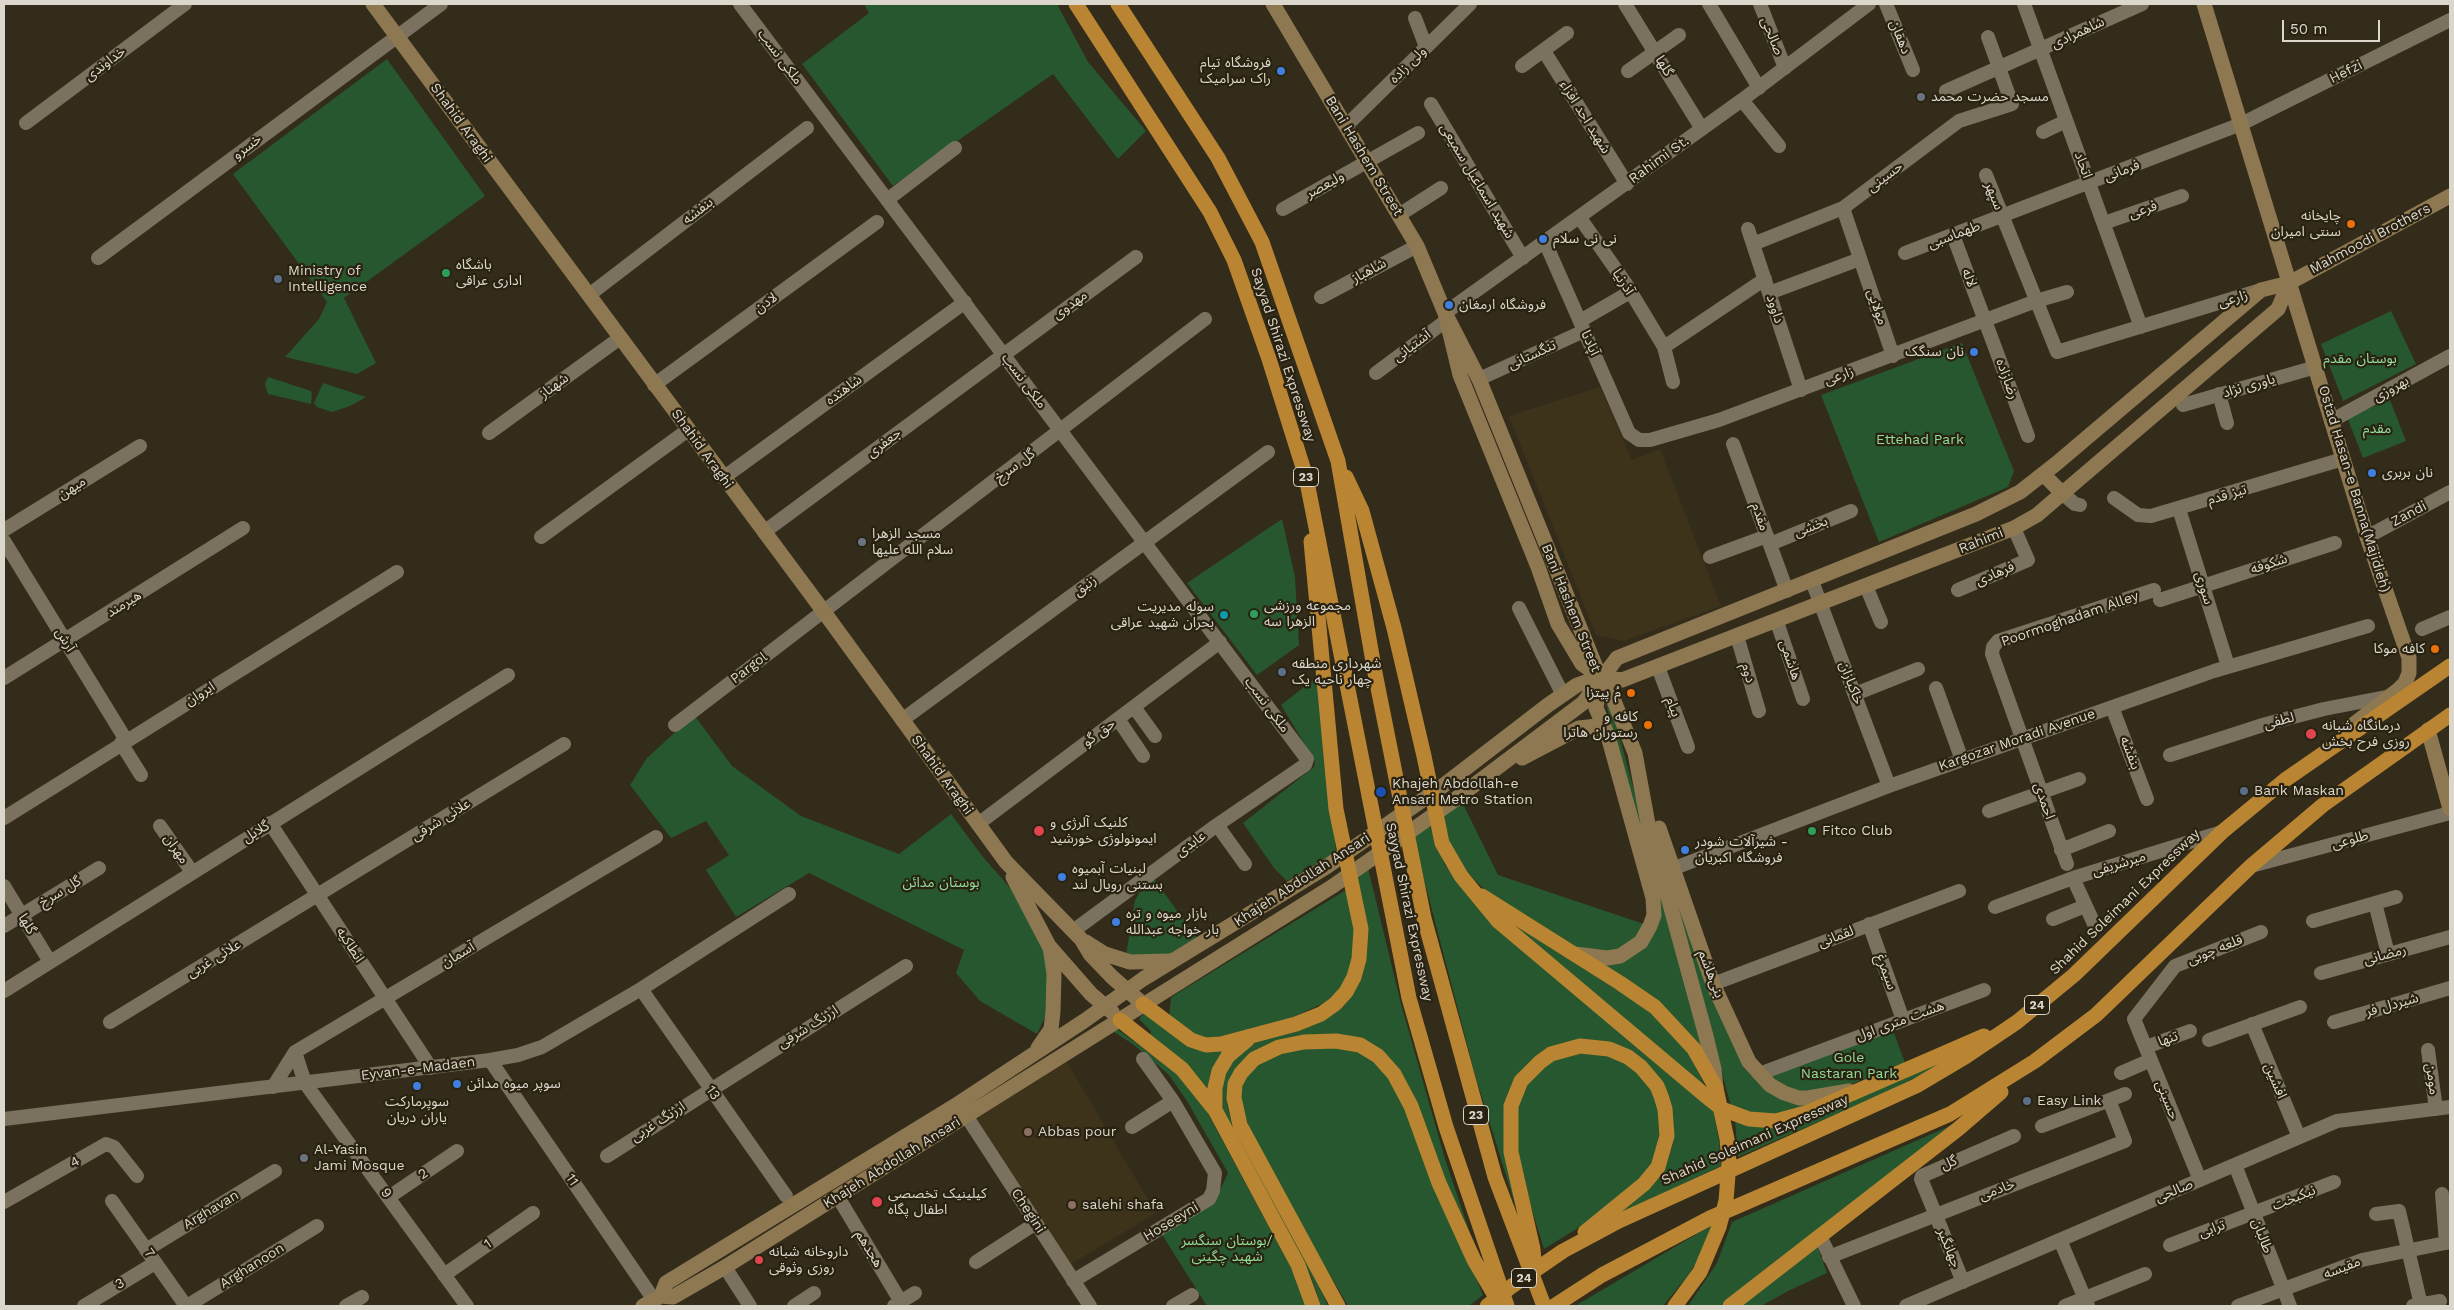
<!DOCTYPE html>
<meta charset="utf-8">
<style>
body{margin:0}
#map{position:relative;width:2454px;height:1310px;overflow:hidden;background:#332c1b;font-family:"Work Sans",sans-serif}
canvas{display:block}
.frame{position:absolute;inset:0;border:5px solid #dbd7cc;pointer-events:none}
.scale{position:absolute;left:2282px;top:20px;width:98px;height:22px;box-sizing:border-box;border:2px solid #dbd7cc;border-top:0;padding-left:6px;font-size:15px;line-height:18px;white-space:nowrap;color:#dbd7cc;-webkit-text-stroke:4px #292211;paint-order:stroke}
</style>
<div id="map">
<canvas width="2454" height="1310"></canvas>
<div class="frame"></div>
<div class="scale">50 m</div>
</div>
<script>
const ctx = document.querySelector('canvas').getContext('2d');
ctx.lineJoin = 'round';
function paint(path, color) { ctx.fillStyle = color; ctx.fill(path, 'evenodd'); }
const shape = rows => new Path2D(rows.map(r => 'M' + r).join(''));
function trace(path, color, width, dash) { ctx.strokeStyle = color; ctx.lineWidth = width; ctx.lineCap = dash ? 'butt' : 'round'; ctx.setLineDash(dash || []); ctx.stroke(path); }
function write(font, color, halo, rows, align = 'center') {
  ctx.font = font + ' "Work Sans","Noto Sans Arabic",sans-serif'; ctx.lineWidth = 4.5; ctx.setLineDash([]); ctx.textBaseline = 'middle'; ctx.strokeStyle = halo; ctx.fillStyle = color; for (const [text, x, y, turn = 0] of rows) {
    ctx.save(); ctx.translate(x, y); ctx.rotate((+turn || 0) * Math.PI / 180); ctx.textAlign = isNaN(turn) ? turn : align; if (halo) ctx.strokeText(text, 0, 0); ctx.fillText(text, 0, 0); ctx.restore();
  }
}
paint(shape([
 [1600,387,1632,460,1660,449,1721,606,1624,641,1596,635,1509,416],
 [1065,1059,1156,1213,1066,1267,973,1116]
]), '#3d331b');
paint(shape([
 [864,4,1057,4,1088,62,1146,131,1118,159,1053,74,893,186,802,64,869,13],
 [387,59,485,196,344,298,376,363,357,374,285,357,319,319,327,302,233,174],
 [2391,311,2416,364,2343,401,2321,344],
 [1962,343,2014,471,2008,487,1879,542,1821,395],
 [268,377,311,391,312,394,311,404,268,394,265,384],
 [323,383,366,397,350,406,332,412,317,407,314,403],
 [2390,400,2406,441,2363,458,2347,417],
 [1282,519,1295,577,1299,645,1257,675,1187,583],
 [1318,676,1336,852,1287,881,1274,868,1243,823,1314,767,1315,761,1281,705],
 [1604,693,1619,735,1711,1074,1696,1044,1594,961,1606,963,1655,927],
 [694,715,732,766,801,816,899,854,951,814,983,857,1019,898,1046,949,1048,1011,1037,1034,980,1001,956,973,964,950,809,873,736,917,706,870,729,855,706,821,671,838,630,785,647,758],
 [1462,802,1498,875,1647,925,1637,942,1601,955,1574,946,1507,906,1481,886,1467,872,1454,853,1439,819],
 [1430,826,1445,865,1475,904,1713,1109,1719,1140,1721,1166,1598,1224,1666,1164,1673,1144,1672,1120,1648,1067,1575,1042,1513,1086,1524,1234,1475,1075,1413,837],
 [1368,868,1401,1004,1445,1159,1479,1260,1448,1192,1372,1045,1278,1041,1227,1097,1227,1104,1229,1113,1315,1277,1328,1306,1321,1306,1311,1277,1223,1114,1222,1083,1231,1062,1253,1042,1292,1029,1355,986,1354,877],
 [1667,868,1721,1016,1744,1068,1765,1090,1822,1101,1775,1117,1732,1110],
 [1154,879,1197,938,1165,957,1126,955,1135,900,1142,889],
 [1346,890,1355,932,1355,952,1349,974,1340,989,1326,1002,1285,1021,1229,1038,1198,1038,1169,1017,1171,998,1176,994],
 [1513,924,1646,1008,1688,1052,1708,1092,1531,945],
 [1144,1013,1168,1031,1233,1044,1209,1090,1184,1063,1150,1035,1151,1031,1139,1019],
 [1110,1024,1176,1072,1205,1108,1297,1279,1307,1306,1207,1306,1161,1233,1220,1190,1228,1173,1187,1101,1169,1075,1134,1045,1108,1028],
 [1893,1030,1905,1063,1854,1083,1822,1092,1790,1090,1769,1077],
 [1307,1047,1356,1049,1379,1064,1405,1104,1483,1295,1469,1306,1348,1306,1289,1205,1251,1132,1241,1105,1241,1087,1251,1070,1280,1052],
 [1576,1052,1604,1053,1630,1065,1649,1084,1661,1110,1659,1153,1642,1179,1594,1218,1544,1249,1521,1174,1514,1118,1526,1083,1548,1062],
 [1951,1059,1889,1091,1738,1157,1735,1119,1759,1124,1877,1089],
 [1952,1125,1816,1234,1720,1306,1688,1306,1717,1263,1732,1222],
 [1712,1225,1703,1250,1690,1273,1663,1306,1575,1306],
 [1817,1245,1827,1273,1788,1291,1761,1306,1736,1306]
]), '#27572e');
trace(shape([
 [740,4,1307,759,1305,765,1217,825,1073,931],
 [1625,4,1702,129],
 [1709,4,1759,88],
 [1760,4,1785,68],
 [1886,4,1913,70],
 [2024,4,2141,327],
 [1415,18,1426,47],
 [1544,51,1627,184],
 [1522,66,1567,33],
 [1628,71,1679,35,1677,36],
 [1946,91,2142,4],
 [1742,100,1779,146],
 [1431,104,1523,258],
 [26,123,185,4],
 [1346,126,1470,4],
 [2043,132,2066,121],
 [1986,175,2057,352,2261,290],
 [887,200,955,148],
 [1843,208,1893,356],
 [1283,209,1418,133],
 [1399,215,1441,188],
 [1580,218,1626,284,1664,347,1673,382],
 [2104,223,2182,196],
 [1748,229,1801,390],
 [1953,235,2028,436],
 [1545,242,1629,433,1639,440,1650,440,1719,420,2036,301,2067,292],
 [1753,244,1843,208,1959,121,2012,104,1988,37],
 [1905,253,2241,124,2450,20],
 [98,258,441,4],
 [1769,293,1860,259],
 [589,295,807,128],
 [1321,297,1417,246],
 [1445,313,1742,100,1869,4],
 [1580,321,1630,292],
 [1664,347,1765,279],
 [1376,373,1447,320],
 [1479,379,1584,331],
 [654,385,877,222],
 [2219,394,2227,423],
 [2183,405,2316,367],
 [2331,421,2450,356],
 [489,433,620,338],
 [1733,444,1787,591],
 [723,478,965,302],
 [2063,494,2075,504,2080,505],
 [2114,498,2138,515,2151,516,2343,459],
 [2179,509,2228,666],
 [4,530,140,446],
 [764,532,1136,257],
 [541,537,688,430],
 [2367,537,2450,492],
 [4,541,126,740],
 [1770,544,1851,511],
 [1710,557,1767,536],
 [1812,581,1889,786],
 [1866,586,1881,622],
 [1958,590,2028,560,2014,528],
 [2160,600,2335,543],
 [1519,608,1563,695],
 [1777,622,1803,699],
 [2422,629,2450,617],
 [1737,636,1759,711],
 [1658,667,1688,747],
 [4,678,243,528],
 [1936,688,1962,760],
 [1855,694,1918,669],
 [1134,707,1155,736],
 [2112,707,2147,799],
 [1118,719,1143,756],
 [902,720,1268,452],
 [675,725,1205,319],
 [121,743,141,775],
 [2170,755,2266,724,2324,709,2391,696],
 [1989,811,2079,779],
 [4,818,397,572],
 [270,823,431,1068],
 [978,824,1220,642],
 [1217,825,1245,864],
 [160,826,192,872],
 [2061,850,2109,831],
 [2067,864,1992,654,1993,647,1998,641,2154,590],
 [2251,866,2450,813],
 [1672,869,1889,786,2214,671,2368,626],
 [2073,878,2095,926],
 [4,886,50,962],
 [2375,903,2388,954],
 [1995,907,2073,878,2222,832],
 [2053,919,2085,906],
 [2313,921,2396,897],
 [1869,924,1903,1020],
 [4,926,99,868],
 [2321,973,2450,937],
 [1713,984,1959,891],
 [641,989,786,1196],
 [4,991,508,675],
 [110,1022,564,744],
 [2334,1022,2450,988],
 [2252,1024,2299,1137],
 [2209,1040,2300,1007],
 [2146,1047,2190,1031],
 [2428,1050,2436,1109],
 [295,1052,305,1083,467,1306],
 [1143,1059,1173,1101],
 [490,1060,654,1300],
 [2121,1073,2151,1060],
 [1759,1074,1984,990],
 [273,1087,295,1052,656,837],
 [967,1117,1090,1306],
 [4,1119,490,1060,518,1055,542,1047,641,989,789,894],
 [2042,1126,2125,1094],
 [607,1156,906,966],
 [2235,1165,2290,1306],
 [2200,1180,2134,1019,2175,966,2261,932],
 [2442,1194,2446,1243],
 [389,1197,457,1151],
 [838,1197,901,1302],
 [112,1201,186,1306],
 [4,1202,106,1144,114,1147,137,1176],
 [2376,1214,2399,1211,2421,1305],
 [1821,1238,1854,1306],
 [2060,1240,2088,1306],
 [2170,1245,2334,1182],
 [146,1250,275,1171],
 [1829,1257,2125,1141,2109,1100],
 [976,1262,1036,1223],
 [725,1267,750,1306],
 [444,1275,533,1213],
 [1073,1281,1209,1199,1213,1191,1215,1173,1173,1101,1132,1127],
 [1963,1282,1921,1179,1922,1176,2014,1136],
 [84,1306,155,1263],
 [187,1306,317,1226],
 [346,1306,362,1297],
 [794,1306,814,1293],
 [894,1306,915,1293],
 [1173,1306,1192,1295],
 [1906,1306,2337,1121,2450,1107],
 [2065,1306,2145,1274],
 [2238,1306,2362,1260,2450,1242],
 [2413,1306,2440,1301]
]), '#7a725e', 14);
trace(shape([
 [373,4,824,612,1006,862,1081,939,1090,954,1112,977,1143,1004],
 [1273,4,1417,246,1445,313,1479,379,1600,677,1612,696,1635,753,1648,824,1706,1036,1714,1069,1716,1088],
 [2204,4,2367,537,2409,658,2409,673,2405,683,2398,690,2349,728],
 [1445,313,1460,375,1538,567,1558,624,1582,664,1600,677,1622,680,2014,528,2037,515,2278,309,2289,283],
 [2043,474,2063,494],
 [2428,730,2450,809],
 [1522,758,1579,728,1597,726,1608,735],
 [1659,828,1713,984,1749,1062,1770,1085,1784,1093,1799,1098,1808,1098,1849,1091],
 [1013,877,1049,946,1091,994,1112,1012],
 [1086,942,1105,954,1130,962,1170,961],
 [1575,954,1607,958,1620,956,1641,942,1650,926,1654,915,1653,898,1608,736,1596,708,1600,681],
 [1038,1048,1051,1029,1053,1012,1054,974,1050,947],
 [661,1296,666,1283,953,1107,1084,1021,1143,979,1326,867,1444,785,1548,705,1577,685,1600,677],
 [643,1306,661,1296,673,1297,725,1267,1333,886,1449,804,1583,703,1617,658,1976,514,2020,492,2057,463,2261,290,2289,283,2450,196]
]), '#8d7851', 15);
trace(shape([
 [1076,4,1210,212,1234,260,1269,359,1306,477,1409,998,1446,1127,1507,1306],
 [1118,4,1218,158,1262,242,1338,461,1375,673,1424,918,1495,1177,1544,1306],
 [1346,477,1362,511,1394,628,1424,756,1442,843,1461,876,1498,921,1707,1097,1722,1109,1749,1119,1776,1121,1809,1112,1984,1036],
 [1482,896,1620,983,1655,1007,1694,1049,1716,1088,1727,1139,1729,1162,1726,1201,1719,1227,1700,1272,1675,1306],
 [1143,1004,1191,1040,1206,1045,1221,1044,1296,1024,1321,1014,1335,1004,1346,992,1354,977,1359,959,1361,929,1336,809,1311,541],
 [1120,1020,1182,1069,1215,1110],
 [1247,1040,1228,1056,1219,1071,1215,1088,1215,1110,1298,1265,1313,1306],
 [1534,1261,1533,1249,1511,1152,1511,1106,1521,1081,1540,1062,1551,1054,1580,1046,1609,1049,1628,1057,1641,1067,1657,1086,1661,1096,1665,1109,1667,1136,1658,1167,1644,1184,1585,1232],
 [1338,1306,1240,1125,1234,1098,1235,1084,1241,1073,1254,1059,1279,1047,1304,1042,1336,1041,1360,1045,1378,1056,1394,1074,1411,1106,1439,1183,1474,1260,1501,1306],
 [1487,1306,1512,1286,1563,1251,1619,1221,1916,1086,1965,1057,2017,1022,2074,975,2222,832,2285,780,2450,666],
 [1554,1306,1602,1275,1710,1218,1950,1114,2035,1061,2096,1015,2251,866,2323,805,2450,715],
 [1730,1306,1958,1129,2001,1092]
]), '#b98532', 15);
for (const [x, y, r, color] of [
 [1281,71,5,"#3f7fe0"],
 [1921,97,5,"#6b7280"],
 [2351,224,5,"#e8710a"],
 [1543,239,5,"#3f7fe0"],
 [446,273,5,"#2e9e5b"],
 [278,279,5,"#5c6f8a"],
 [1449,305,5,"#3f7fe0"],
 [1974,352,5,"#3f7fe0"],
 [2372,473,5,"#3f7fe0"],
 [862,542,5,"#6b7280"],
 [1254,614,5,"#2e9e5b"],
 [1224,615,5,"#0f9aa8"],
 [2435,649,5,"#e8710a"],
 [1282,672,5,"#5c6f8a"],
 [1631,693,5,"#e8710a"],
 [1648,725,5,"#e8710a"],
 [2311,734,6,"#e0444e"],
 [2244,791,5,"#5c6f8a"],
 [1381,792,6,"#1a4fb4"],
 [1039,831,6,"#e0444e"],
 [1812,831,5,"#2e9e5b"],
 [1685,850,5,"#3f7fe0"],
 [1062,877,5,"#3f7fe0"],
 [1116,922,5,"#3f7fe0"],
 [457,1084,5,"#3f7fe0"],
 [417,1086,5,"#3f7fe0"],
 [2027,1101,5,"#5c6f8a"],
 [1028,1132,5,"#8d6e63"],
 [304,1158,5,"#6b7280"],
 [877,1202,6,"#e0444e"],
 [1072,1205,5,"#8d6e63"],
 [759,1260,5,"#e0444e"]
]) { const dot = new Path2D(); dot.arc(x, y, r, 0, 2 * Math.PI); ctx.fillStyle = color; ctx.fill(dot); trace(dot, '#292211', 2); }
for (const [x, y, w] of [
 [1306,477,25],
 [2037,1005,25],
 [1476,1115,25],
 [1524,1278,25]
]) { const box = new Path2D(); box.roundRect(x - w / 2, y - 9.5, w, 19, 4); ctx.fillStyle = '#292211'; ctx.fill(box); trace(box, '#dbd7cc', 1); }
write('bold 12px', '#dbd7cc', null, [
 ["23",1306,477],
 ["24",2037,1005],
 ["23",1476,1115],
 ["24",1524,1278]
]);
write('14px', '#dbd7cc', '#292211', [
 ["شاهمرادی",2078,33,-25],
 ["صالحی",1772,36,68],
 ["دهقان",1900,37,68],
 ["ملکی نسب",780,57,53],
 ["خداوندی",105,64,-37],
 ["ولی زاده",1408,65,-45],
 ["گلها",1664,66,59],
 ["Hefzi",2346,72,-27],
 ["شهید احد افزاء",1585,117,58],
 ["Shahid Araghi",461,123,54],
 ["خسرو",247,147,-37],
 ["Bani Hashem Street",1364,156,59],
 ["Rahimi St.",1659,160,-36],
 ["اتحاد",2083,165,70],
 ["فرمانی",2122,171,-21],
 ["حسینی",1885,177,-37],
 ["شهید اسماعیل سمیعی",1477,181,59],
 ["ولیعصر",1325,185,-29],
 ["سپهر",1994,196,68],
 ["فرعی",2143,210,-19],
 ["بنفشه",698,211,-38],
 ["طهماسبی",1954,235,-21],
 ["Mahmoodi Brothers",2370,239,-28],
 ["شاهباز",1369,271,-28],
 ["لاله",1969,278,69],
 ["آذرنیا",1623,282,57],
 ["زارعی",2233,299,-17],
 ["لادن",766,303,-36],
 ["مهدوی",1070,305,-36],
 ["مولایی",1877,307,71],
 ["داوود",1775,309,72],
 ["آپادنا",1590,343,66],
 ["آشتیانی",1412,346,-37],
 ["Sayyad Shirazi Expressway",1283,355,72],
 ["تنگستانی",1532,355,-25],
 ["زارعی",1839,376,-20],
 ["رضازاده",2007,379,70],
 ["ملکی نسب",1024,381,53],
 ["شهناز",554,386,-36],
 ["یاوری نژاد",2249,386,-16],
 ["بهروزی",2391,389,-29],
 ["شاهنده",844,390,-36],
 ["جعفری",884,443,-37],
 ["Shahid Araghi",702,449,54],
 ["گل سرخ",1015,466,-37],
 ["میهن",72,488,-32],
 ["Ostad Hasan-e Banna(Majidieh)",2354,489,73],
 ["تیز قدم",2227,495,-17],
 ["Zandi",2409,514,-28],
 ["مقدم",1760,517,71],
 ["بخشی",1811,527,-22],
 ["Rahimi",1981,541,-22],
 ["شکوفه",2269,564,-18],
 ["فرهادی",1995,574,-23],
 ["زنبق",1085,586,-36],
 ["سوری",2204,588,73],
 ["هیرمند",124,604,-32],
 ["Bani Hashem Street",1571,608,68],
 ["Poormoghadam Alley",2070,619,-19],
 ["آرش",65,640,58],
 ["هاشمی",1790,660,71],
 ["Pargol",749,668,-37],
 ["دوم",1748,673,73],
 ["خاکبازان",1851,683,69],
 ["ایروان",200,694,-32],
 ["ملکی نسب",1267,705,53],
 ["پیام",1673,707,70],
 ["لطفی",2279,721,-15],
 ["حق گو",1099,733,-37],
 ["Kargozar Moradi Avenue",2017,740,-19],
 ["بنفشه",2130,753,69],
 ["Shahid Araghi",942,775,54],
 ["احمدی",2044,801,71],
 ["علائی شرقی",441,820,-32],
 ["گلایل",256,832,-32],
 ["طلوعی",2350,840,-15],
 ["عابدی",1191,844,-36],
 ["مهران",176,849,55],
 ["میرشریفی",2119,864,-17],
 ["Khajeh Abdollah Ansari",1302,880,-33],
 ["گل سرخ",60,892,-31],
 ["Shahid Soleimani Expressway",2125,902,-44],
 ["Sayyad Shirazi Expressway",1409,912,78],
 ["گلها",27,924,59],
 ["لقمانی",1836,937,-21],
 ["انطاکیه",350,945,57],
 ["قلعه چوبی",2215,950,-22],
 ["آسمان",458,955,-31],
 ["رمضانی",2385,955,-15],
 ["علائی غربی",214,959,-31],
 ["سیمرغ",1886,972,70],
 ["بنی‌هاشم",1711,974,69],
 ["شیردل فر",2392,1005,-16],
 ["هشت متری اول",1900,1021,-20],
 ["ارژنگ شرقی",808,1027,-32],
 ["تنها",2168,1039,-20],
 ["Eyvan-e-Madaen",418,1069,-7],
 ["مومن",2432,1079,82],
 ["افشین",2275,1081,67],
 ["13",713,1093,55],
 ["حسینی",2167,1100,68],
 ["ارژنگ غربی",658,1122,-33],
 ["Shahid Soleimani Expressway",1755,1140,-24],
 ["4",75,1162,-29],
 ["Khajeh Abdollah Ansari",892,1163,-32],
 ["گل",1949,1163,-22],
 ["2",423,1174,-34],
 ["11",572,1180,56],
 ["خادمی",1997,1190,-21],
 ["صالحی",2174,1191,-23],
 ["9",386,1193,54],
 ["نیکبخت",2294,1198,-22],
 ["Arghavan",211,1210,-31],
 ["Chegini",1028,1211,57],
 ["Hoseeyni",1171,1222,-31],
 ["ترابی",2212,1229,-20],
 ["طالبان",2262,1236,69],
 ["1",488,1244,-35],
 ["جهانگیر",1949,1248,68],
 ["هجدهم",869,1249,59],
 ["7",149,1253,55],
 ["Arghanoon",252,1266,-32],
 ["مقیسه",2342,1268,-21],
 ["3",120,1284,-31]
]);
write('14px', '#dbd7cc', '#292211', [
 ["فروشگاه تیام",1271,63,"right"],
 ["راک سرامیک",1271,79,"right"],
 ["مسجد حضرت محمد",1931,97],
 ["چایخانه",2341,216,"right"],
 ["سنتی امیران",2341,232,"right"],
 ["نی نی سلام",1553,239],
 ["باشگاه",456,265],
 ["اداری عراقی",456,281],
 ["Ministry of",288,271],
 ["Intelligence",288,287],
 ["فروشگاه ارمغان",1459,305],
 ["نان سنگک",1964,352,"right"],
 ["نان بربری",2382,473],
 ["مسجد الزهرا",872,534],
 ["سلام الله علیها",872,550],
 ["مجموعه ورزشی",1264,606],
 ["الزهرا سه",1264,622],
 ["سوله مدیریت",1214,607,"right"],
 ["بحران شهید عراقی",1214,623,"right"],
 ["کافه موکا",2425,649,"right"],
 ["شهرداری منطقه",1292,664],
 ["چهار ناحیه یک",1292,680],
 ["مُ پیتزا",1621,693,"right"],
 ["کافه و",1638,717,"right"],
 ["رستوران هاترا",1638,733,"right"],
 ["درمانگاه شبانه",2322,726],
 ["روزی فرح بخش",2322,742],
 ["Khajeh Abdollah-e",1392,784],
 ["Ansari Metro Station",1392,800],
 ["Bank Maskan",2254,791],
 ["کلنیک آلرژی و",1050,823],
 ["ایمونولوژی خورشید",1050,839],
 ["Fitco Club",1822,831],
 ["شیرآلات شودر -",1695,842],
 ["فروشگاه اکبریان",1695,858],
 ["لبنیات آبمیوه",1072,869],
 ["بستنی رویال لند",1072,885],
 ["بازار میوه و تره",1126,914],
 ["بار خواجه عبدالله",1126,930],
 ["سوپر میوه مدائن",467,1084],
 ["Easy Link",2037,1101],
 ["سوپرمارکت",417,1102,"center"],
 ["یاران دریان",417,1118,"center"],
 ["Abbas pour",1038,1132],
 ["Al-Yasin",314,1150],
 ["Jami Mosque",314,1166],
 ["کیلینیک تخصصی",888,1194],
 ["اطفال پگاه",888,1210],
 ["salehi shafa",1082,1205],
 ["داروخانه شبانه",769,1252],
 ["روزی وثوقی",769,1268]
], 'left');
write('14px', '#91dc98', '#292211', [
 ["بوستان مقدم",2360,359],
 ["مقدم",2377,429],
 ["Ettehad Park",1920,440],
 ["بوستان مدائن",941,883],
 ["Gole",1849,1058],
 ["Nastaran Park",1849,1074],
 ["بوستان سنگسر/",1227,1241],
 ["شهید چگینی",1227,1257]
]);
</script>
